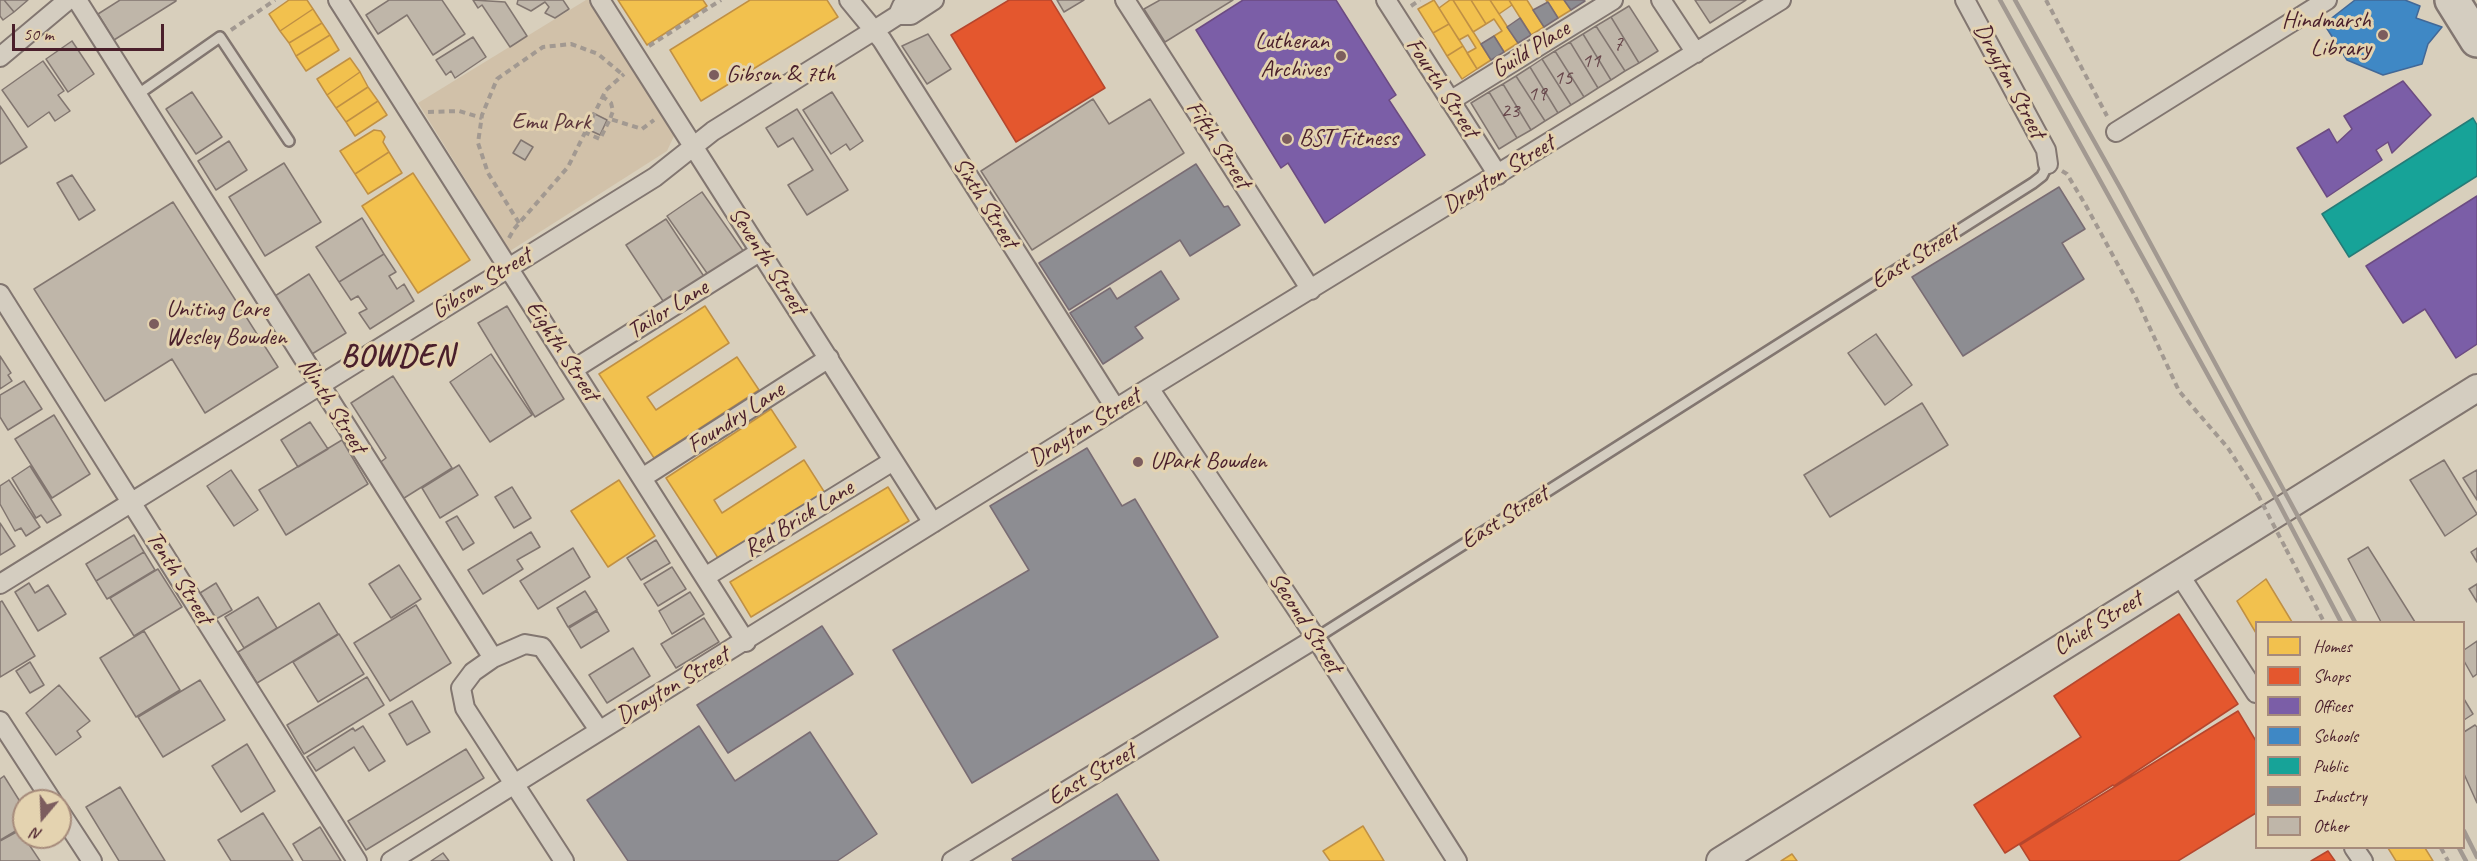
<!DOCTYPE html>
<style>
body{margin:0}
#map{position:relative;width:2477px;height:861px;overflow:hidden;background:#d8cfbc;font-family:Caveat,sans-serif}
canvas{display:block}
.legend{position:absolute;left:2255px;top:621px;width:210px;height:228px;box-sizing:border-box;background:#e4d3b0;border:2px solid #a68b7b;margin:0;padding:8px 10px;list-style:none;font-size:18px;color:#4a1f2b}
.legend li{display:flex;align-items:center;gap:12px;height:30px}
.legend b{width:30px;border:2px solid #a68b7b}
.north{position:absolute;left:12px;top:789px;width:60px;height:60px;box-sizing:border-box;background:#e4d3b0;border:2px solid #a68b7b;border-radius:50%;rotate:199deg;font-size:16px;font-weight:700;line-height:24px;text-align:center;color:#4a1f2b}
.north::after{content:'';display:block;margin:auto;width:21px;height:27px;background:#7c5d5e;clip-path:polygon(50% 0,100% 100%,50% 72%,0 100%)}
.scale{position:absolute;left:12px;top:24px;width:152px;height:27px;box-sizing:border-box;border:3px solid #4a1f2b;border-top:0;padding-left:8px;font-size:18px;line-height:21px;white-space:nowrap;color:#4a1f2b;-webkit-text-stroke:4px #e4d3b0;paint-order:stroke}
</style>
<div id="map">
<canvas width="2477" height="861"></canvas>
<ul class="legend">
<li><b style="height:16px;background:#f2c14e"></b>Homes</li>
<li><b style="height:16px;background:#e4572e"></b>Shops</li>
<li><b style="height:16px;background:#7b5ea7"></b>Offices</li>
<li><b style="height:16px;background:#3f88c5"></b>Schools</li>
<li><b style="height:16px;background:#17a398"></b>Public</li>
<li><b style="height:16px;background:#8d8d92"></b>Industry</li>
<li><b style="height:16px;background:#bfb6a9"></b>Other</li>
</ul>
<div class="north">N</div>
<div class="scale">50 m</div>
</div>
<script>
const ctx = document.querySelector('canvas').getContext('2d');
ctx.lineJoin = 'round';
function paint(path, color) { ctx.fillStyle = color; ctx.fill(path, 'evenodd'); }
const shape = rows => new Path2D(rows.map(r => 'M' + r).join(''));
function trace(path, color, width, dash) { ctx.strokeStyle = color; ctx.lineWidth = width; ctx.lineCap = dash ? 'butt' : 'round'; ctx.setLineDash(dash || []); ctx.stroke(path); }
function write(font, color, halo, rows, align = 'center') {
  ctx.font = font + ' Caveat,sans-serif'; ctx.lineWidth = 6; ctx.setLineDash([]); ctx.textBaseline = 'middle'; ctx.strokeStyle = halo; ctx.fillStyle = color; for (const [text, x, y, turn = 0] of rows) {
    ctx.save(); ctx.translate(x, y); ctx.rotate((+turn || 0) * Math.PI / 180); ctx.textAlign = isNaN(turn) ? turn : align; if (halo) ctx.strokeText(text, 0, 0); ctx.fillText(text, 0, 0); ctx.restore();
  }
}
paint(shape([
 [586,0,589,0,666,117,674,136,667,151,510,251,418,103]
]), '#d1c1a9');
const homes = shape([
 [289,0,307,0,313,9,280,31,269,14,289,0],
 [618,0,703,0,707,6,647,45,618,0],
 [750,0,827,0,838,17,701,101,670,50,750,0],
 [1434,0,1449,24,1433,33,1418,9,1434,0],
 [1450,0,1453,0,1491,60,1477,69,1467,53,1476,48,1468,35,1459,40,1439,8,1450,0],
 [1453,0,1471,0,1486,24,1473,32,1453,0],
 [1471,0,1490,0,1518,43,1504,52,1494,36,1502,31,1494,19,1486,24,1471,0],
 [1490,0,1509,0,1512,5,1499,14,1490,0],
 [1509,0,1527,0,1544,27,1531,35,1509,0],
 [1546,0,1564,0,1571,10,1558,18,1546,0],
 [313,9,322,23,289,43,280,31,313,9],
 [322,23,330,35,296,56,289,43,322,23],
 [1449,24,1463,46,1447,56,1433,33,1449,24],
 [330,35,339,50,306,71,296,56,330,35],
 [1463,46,1477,69,1462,79,1447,56,1463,46],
 [350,58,360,72,327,95,317,79,350,58],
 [360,72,368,87,336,108,327,95,360,72],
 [368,87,378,101,346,122,336,108,368,87],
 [378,101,387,115,355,136,346,122,378,101],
 [374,130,381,131,385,137,383,142,389,152,355,174,340,151,374,130],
 [389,152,402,173,368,194,355,174,389,152],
 [413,173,470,260,418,293,362,206,413,173],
 [705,306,729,343,647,397,656,410,737,357,759,390,654,458,599,374,705,306],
 [771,409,796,447,714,500,722,513,804,460,825,493,720,561,666,478,771,409],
 [619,480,655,536,608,567,571,511,619,480],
 [888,487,909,521,751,617,730,582,888,487],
 [2266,579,2292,622,2256,622,2256,633,2237,601,2266,579],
 [1363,826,1384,861,1330,861,1323,851,1363,826],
 [2388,848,2425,848,2433,861,2396,861,2388,848],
 [1792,854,1797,861,1781,861,1792,854]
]);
paint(homes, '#f2c14e');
trace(homes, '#c09044', 1.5);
const shops = shape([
 [1009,0,1051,0,1105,88,1016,142,951,35,1009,0],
 [2179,614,2238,704,2114,786,2113,785,2005,853,1974,805,2081,737,2054,696,2179,614],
 [2238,711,2256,741,2256,813,2178,861,2030,861,2020,845,2238,711],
 [2328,851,2335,861,2311,861,2328,851]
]);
paint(shops, '#e4572e');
trace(shops, '#b6462d', 1.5);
const offices = shape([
 [1243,0,1336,0,1396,95,1389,100,1425,155,1325,223,1288,163,1281,168,1196,30,1243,0],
 [2403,81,2431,115,2392,153,2388,142,2376,150,2382,160,2327,197,2297,148,2329,129,2337,143,2352,129,2344,116,2403,81],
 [2477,196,2477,344,2456,358,2425,309,2403,323,2366,266,2477,196]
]);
paint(offices, '#7b5ea7');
trace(offices, '#6c4b82', 1.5);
const schools = shape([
 [2355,0,2405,0,2420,6,2416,18,2442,27,2428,44,2422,64,2383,75,2347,60,2324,24,2355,0]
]);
paint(schools, '#3f88c5');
trace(schools, '#426897', 1.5);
const public = shape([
 [2473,118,2477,125,2477,176,2349,257,2322,214,2473,118]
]);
paint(public, '#17a398');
trace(public, '#267b77', 1.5);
const industry = shape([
 [1564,0,1584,0,1585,1,1571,10,1564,0],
 [1548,2,1558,18,1544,27,1533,10,1548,2],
 [1520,18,1531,35,1518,43,1507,27,1520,18],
 [1494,36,1504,52,1491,60,1481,44,1494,36],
 [1196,164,1224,207,1228,206,1240,225,1190,256,1180,240,1069,310,1039,263,1196,164],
 [2059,187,2085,229,2062,243,2084,279,1963,356,1912,277,2059,187],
 [1161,271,1179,299,1135,327,1143,338,1103,364,1070,313,1110,288,1117,299,1161,271],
 [1087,448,1122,506,1135,499,1218,637,972,783,893,650,1029,570,990,506,1087,448],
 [822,626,853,674,728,753,697,705,822,626],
 [699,726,735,781,810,732,877,834,837,861,628,861,587,800,699,726],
 [1117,794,1159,861,1013,861,1012,859,1117,794]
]);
paint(industry, '#8d8d92');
trace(industry, '#796c73', 1.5);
const building = shape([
 [0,0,4,0,14,12,3,20,0,16,0,0],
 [4,0,28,0,14,12,4,0],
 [120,0,176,0,176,1,114,40,98,14,120,0],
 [389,0,442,0,465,34,433,55,407,15,378,34,366,15,389,0],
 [473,0,505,2,527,36,510,47,482,5,478,8,473,0],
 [518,0,563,0,569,9,555,18,545,13,549,7,545,2,531,11,517,4,518,0],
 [1057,0,1084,0,1064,12,1057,0],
 [1160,0,1233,0,1165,42,1144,9,1160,0],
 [1695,0,1746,0,1710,23,1695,0],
 [1629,6,1658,51,1639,63,1611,17,1629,6],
 [1611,17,1639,63,1625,71,1596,26,1611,17],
 [1596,26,1625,71,1611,80,1583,34,1596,26],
 [928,34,951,69,927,84,902,46,928,34],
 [1583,34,1611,80,1598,88,1570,42,1583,34],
 [473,37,486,57,455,78,451,71,446,75,436,60,473,37],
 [72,41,94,74,68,92,46,59,72,41],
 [1570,42,1598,88,1584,97,1555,51,1570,42],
 [1555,51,1584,97,1571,105,1542,59,1555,51],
 [1542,59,1571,105,1558,113,1530,67,1542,59],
 [43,61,64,91,58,95,70,111,55,121,49,112,28,127,2,90,43,61],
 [1530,67,1558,113,1545,121,1516,76,1530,67],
 [1516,76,1545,121,1531,130,1503,84,1516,76],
 [1503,84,1531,130,1517,138,1489,92,1503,84],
 [192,92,222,137,196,154,166,109,192,92],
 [832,92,863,141,850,150,846,144,831,154,803,110,832,92],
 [1489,92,1517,138,1499,149,1471,103,1489,92],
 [1093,99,1109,124,1150,99,1184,153,1032,250,981,171,1093,99],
 [0,106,27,147,0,164,0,106],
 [797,109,848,190,807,215,788,185,813,170,793,138,778,147,766,128,797,109],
 [593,113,607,120,600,135,585,128,593,113],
 [521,140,533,147,525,160,513,153,521,140],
 [229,141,247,170,216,190,198,161,229,141],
 [284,163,321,222,265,256,229,197,284,163],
 [72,175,95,210,79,220,57,183,72,175],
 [702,192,744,252,709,276,667,216,702,192],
 [173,202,278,367,205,413,172,359,105,401,34,289,173,202],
 [362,218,384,254,339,282,316,247,362,218],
 [666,219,705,278,665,304,626,245,666,219],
 [384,254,396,272,389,276,397,289,404,284,414,301,370,329,359,313,367,309,358,296,351,300,339,282,384,254],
 [309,274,346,333,312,354,275,296,309,274],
 [507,306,564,399,535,417,478,323,507,306],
 [1876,334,1912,385,1885,405,1848,353,1876,334],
 [491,354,532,415,490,442,450,382,491,354],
 [0,356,11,373,8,375,12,381,0,389,0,356],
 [393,376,452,468,401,500,378,464,386,458,351,403,393,376],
 [24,381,42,409,8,430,0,417,0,395,24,381],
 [1922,403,1948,445,1830,517,1804,475,1922,403],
 [54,415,90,474,52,498,15,439,54,415],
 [310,422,328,449,298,467,281,440,310,422],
 [342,440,368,484,286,535,259,490,342,440],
 [2444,460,2477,514,2445,536,2410,480,2444,460],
 [459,465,478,495,440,518,422,488,459,465],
 [30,466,61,515,47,523,41,515,36,518,12,478,30,466],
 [231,470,258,510,234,526,207,486,231,470],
 [2477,470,2477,500,2463,478,2477,470],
 [9,480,40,527,26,536,21,528,15,531,0,504,0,486,9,480],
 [512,487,531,518,514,528,495,497,512,487],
 [457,516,474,543,463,550,446,522,457,516],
 [0,523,15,546,0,555,0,523],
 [531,532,540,547,517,560,523,569,483,594,468,570,531,532],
 [134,535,144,552,96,581,86,564,134,535],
 [656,540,670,563,641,580,627,558,656,540],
 [2368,547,2415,622,2381,622,2348,559,2368,547],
 [573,548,590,577,538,609,520,581,573,548],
 [2477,548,2477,562,2471,552,2477,548],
 [144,552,155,570,107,599,96,581,144,552],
 [399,565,421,599,391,618,369,584,399,565],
 [672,567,686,589,658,606,644,584,672,567],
 [158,569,182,607,134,636,110,598,158,569],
 [29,583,35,593,48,585,66,614,38,631,15,592,29,583],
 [216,583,232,610,216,619,200,593,216,583],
 [2477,584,2477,602,2469,589,2477,584],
 [585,591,597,610,568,627,557,608,585,591],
 [690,592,704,614,672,634,659,611,690,592],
 [258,597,277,628,244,648,225,617,258,597],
 [2,601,35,656,0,677,0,602,2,601],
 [319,603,338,634,257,683,238,652,319,603],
 [416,605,451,663,390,701,354,643,416,605],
 [597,611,609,631,581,648,569,628,597,611],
 [704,618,719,642,676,668,661,644,704,618],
 [144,631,180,690,136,717,100,658,144,631],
 [339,634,364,674,318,702,293,662,339,634],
 [2477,641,2477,674,2473,677,2464,661,2464,650,2477,641],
 [633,648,650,676,607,703,589,675,633,648],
 [30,662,44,685,30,693,16,671,30,662],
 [367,677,384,705,304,754,287,725,367,677],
 [200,680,225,720,163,757,138,717,200,680],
 [59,685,90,721,77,731,81,737,56,755,26,713,59,685],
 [2464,699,2473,714,2464,720,2464,699],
 [412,701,430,732,407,745,389,714,412,701],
 [2475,725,2477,727,2477,803,2464,774,2464,732,2475,725],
 [363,726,385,761,369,771,354,747,316,771,307,757,353,728,355,731,363,726],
 [247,744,275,791,241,812,212,766,247,744],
 [466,749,484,778,366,850,348,821,466,749],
 [4,776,24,808,24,826,0,840,0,779,4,776],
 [120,787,165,861,119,861,86,807,120,787],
 [263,813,293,861,231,861,218,840,263,813],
 [320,827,341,861,303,861,293,844,320,827],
 [22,829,24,837,40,861,0,861,0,841,22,829],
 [443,853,449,861,431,861,443,853]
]);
paint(building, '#bfb6a9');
trace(building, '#827670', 1.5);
const lane = shape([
 [137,95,220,37,289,141],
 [1316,638,2033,183,2042,176,2048,164]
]);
const street = shape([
 [77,0,493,658],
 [338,0,746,642],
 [600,0,933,523],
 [849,0,882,40,1116,409],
 [1125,0,1311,290],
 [1386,0,1498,175],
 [1661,0,1696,53],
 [1965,0,2046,150,2048,164],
 [900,15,911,15,934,0],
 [0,57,68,0],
 [1450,101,1613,0],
 [2116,132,2327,0],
 [0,294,357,861],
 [574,369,761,251],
 [1149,388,1316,638,1457,861],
 [642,478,829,358],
 [2179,574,2256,693],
 [705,577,893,461],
 [0,584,655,177,713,131,873,31,898,15,902,6,912,0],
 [0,721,52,801],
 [60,812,92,861],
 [2354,848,2363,861],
 [391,861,1149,388,1781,0],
 [564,861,465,708,461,688,473,672,493,658,525,644,542,647,599,730],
 [952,861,1316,638]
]);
const secondary = shape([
 [1720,861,2477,388]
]);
const highway = shape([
 [2452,0,2477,40]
]);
trace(lane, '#827670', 14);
trace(street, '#827670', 22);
trace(secondary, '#827670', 30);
trace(highway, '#827670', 38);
trace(shape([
 [2046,0,2107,116],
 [1411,6,1420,0],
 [231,30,275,0],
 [649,46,721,0],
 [602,96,611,103,613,111,610,119],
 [428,112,459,111,482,118],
 [584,132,600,139,610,119,642,129,654,120],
 [2062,171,2067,174,2085,204,2136,298,2179,391,2228,448,2258,495],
 [519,223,488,173,478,143,482,115,497,79,543,47,571,44,598,54,623,75],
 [509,238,514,229,568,167,606,90,624,74],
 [2286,549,2324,622],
 [2441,848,2448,861]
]), '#a29991', 4, [6, 4.5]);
trace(lane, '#d4cdc0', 9);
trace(street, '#d4cdc0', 18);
trace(secondary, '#d4cdc0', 26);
trace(highway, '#d4cdc0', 33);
trace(shape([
 [2000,0,2276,498,2341,622],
 [2015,0,2122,191,2355,622],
 [2464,831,2477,857],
 [2459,848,2466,861]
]), '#a29991', 4.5);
trace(shape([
 [2258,495,2286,549]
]), '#a29991', 4, [6, 4.5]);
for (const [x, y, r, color] of [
 [2383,35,6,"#7c5d5e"],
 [1341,56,6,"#7c5d5e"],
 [714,75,6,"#7c5d5e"],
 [1287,139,6,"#7c5d5e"],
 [154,324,6,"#7c5d5e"],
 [1138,462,6,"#7c5d5e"]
]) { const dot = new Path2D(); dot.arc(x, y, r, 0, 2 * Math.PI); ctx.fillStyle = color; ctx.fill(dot); trace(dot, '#e4d3b0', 2); }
write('21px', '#67454a', null, [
 ["7",1618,44],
 ["11",1591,61],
 ["15",1563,78],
 ["19",1537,94],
 ["23",1510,111]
]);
write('24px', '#4a1f2b', '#e4d3b0', [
 ["Hindmarsh",2371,21,"right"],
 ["Library",2371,49,"right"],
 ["Lutheran",1329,42,"right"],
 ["Archives",1329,70,"right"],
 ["Gibson & 7th",726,75],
 ["BST Fitness",1299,139],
 ["Uniting Care",166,310],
 ["Wesley Bowden",166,338],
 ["UPark Bowden",1150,462]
], 'left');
write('24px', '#4a1f2b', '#e4d3b0', [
 ["Guild Place",1531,50,-32],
 ["Drayton Street",2009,81,62],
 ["Fourth Street",1442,88,57],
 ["Fifth Street",1218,145,57],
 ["Drayton Street",1499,175,-32],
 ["Sixth Street",985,203,58],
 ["East Street",1915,258,-32],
 ["Seventh Street",767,261,57],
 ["Gibson Street",482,284,-32],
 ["Tailor Lane",668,310,-32],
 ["Eighth Street",562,351,57],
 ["Ninth Street",332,406,58],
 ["Foundry Lane",736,418,-33],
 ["Drayton Street",1085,428,-32],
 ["East Street",1505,518,-32],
 ["Red Brick Lane",799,519,-32],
 ["Tenth Street",179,578,58],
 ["Second Street",1305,623,57],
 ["Chief Street",2098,624,-32],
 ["Drayton Street",673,686,-31],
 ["East Street",1092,775,-31]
]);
write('24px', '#5d363c', '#e4d3b0', [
 ["Emu Park",551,123]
]);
ctx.letterSpacing = '1.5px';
write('bold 30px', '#4a1f2b', '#e4d3b0', [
 ["BOWDEN",398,357]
]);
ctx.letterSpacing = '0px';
</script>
